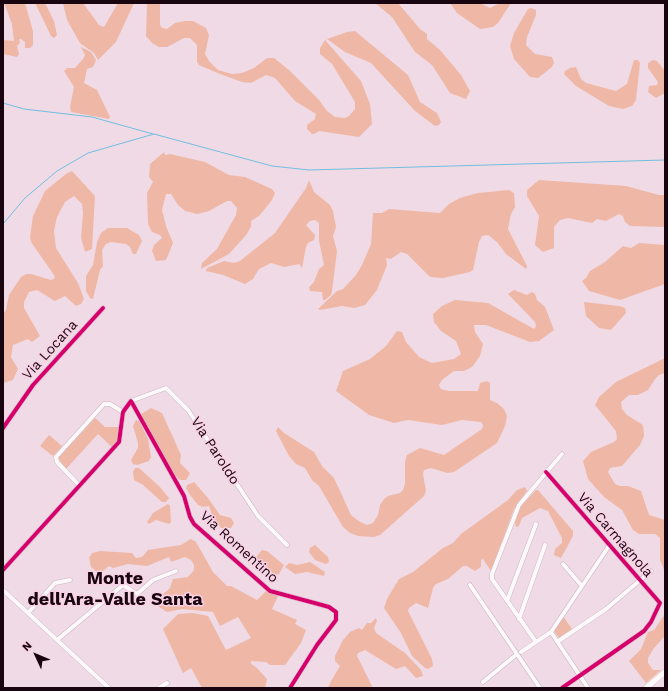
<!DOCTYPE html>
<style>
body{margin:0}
#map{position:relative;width:668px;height:691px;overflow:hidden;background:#f0dae5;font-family:"Work Sans",sans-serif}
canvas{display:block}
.frame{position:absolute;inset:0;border:4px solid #190510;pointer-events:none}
.north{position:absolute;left:16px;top:635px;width:40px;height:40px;-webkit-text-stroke:3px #f9d1e5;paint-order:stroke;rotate:314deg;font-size:11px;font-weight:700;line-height:16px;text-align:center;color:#190510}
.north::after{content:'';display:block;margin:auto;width:14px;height:18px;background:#190510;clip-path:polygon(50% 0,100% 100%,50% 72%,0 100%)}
</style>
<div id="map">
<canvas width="668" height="691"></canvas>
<div class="frame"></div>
<div class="north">N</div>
</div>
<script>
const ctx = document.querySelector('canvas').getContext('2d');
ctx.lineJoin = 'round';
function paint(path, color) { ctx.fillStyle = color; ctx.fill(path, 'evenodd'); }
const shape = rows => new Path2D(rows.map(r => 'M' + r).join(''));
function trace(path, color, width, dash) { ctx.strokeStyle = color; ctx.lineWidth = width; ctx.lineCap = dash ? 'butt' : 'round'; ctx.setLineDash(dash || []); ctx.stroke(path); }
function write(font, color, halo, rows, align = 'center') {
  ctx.font = font + ' "Work Sans",sans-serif'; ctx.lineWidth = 3; ctx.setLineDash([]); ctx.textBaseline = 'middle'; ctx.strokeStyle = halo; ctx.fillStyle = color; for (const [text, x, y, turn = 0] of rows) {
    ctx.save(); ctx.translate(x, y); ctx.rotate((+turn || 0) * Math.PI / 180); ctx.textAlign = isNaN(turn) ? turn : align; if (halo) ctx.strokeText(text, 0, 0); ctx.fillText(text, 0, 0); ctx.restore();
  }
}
paint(shape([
 [4,3,25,3,33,31,33,45,30,48,25,48,25,42,21,39,19,39,20,43,17,46,19,54,17,57,3,54,3,40,14,41,12,24],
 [35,3,45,3,54,21,57,35,54,38,51,36],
 [63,3,83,3,99,25,104,27,118,3,134,3,116,42,98,60,94,53,80,43,67,20],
 [147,3,160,3,160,25,162,28,167,29,175,23,185,21,193,21,206,28,209,35,205,54,209,61,218,70,232,74,242,73,254,68,267,58,274,58,289,70,319,100,327,111,335,117,345,118,349,116,355,109,355,102,332,64,320,54,320,48,325,40,361,81,370,104,372,124,359,137,319,131,314,134,312,134,307,129,307,125,315,119,316,114,295,101,275,78,266,75,251,83,242,82,220,74,199,65,197,62,197,45,190,38,184,38,167,47,159,47,152,43,146,36],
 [375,3,398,3,420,29,427,34,427,39,440,50,461,75,470,91,466,99,450,93,432,65,415,52,392,17],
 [450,3,480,3,490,8,500,3,511,3,498,23,493,27,480,29,457,13],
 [531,8,536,10,536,15,527,37,526,45,535,54,552,57,554,63,552,67,538,78,530,77,514,59,510,46,514,33,528,9],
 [355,31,408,75,420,102,437,113,441,122,439,125,435,126,415,111,371,63,345,52,327,39,347,32],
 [81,47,91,52,96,60,93,67,87,69,84,83,97,90,110,117,109,119,71,112,70,107,74,87,64,71,67,68,75,68,83,59,85,55],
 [634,60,638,60,640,63,636,100,632,106,623,109,609,106,576,86,564,74,565,71,570,68,576,67,581,79,586,83,616,91,627,84],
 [653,60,657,61,665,71,665,93,656,98,648,92,649,86,657,85,658,82,648,68,648,63],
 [164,152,165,155,170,154,205,162,229,175,245,177,272,189,275,193,272,200,259,216,251,221,251,226,247,234,229,254,201,269,202,263,217,249,236,215,237,208,231,201,227,201,209,211,197,214,185,211,178,205,171,194,166,194,162,210,166,226,173,243,166,260,156,261,152,251,154,245,162,238,160,235,152,232,148,224,147,193,153,182,149,177,150,164],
 [72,171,95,196,92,249,85,252,81,238,83,213,82,204,74,196,65,202,57,217,54,231,56,248,78,283,84,299,81,304,76,306,65,296,55,301,37,290,29,292,24,302,24,308,40,336,32,342,28,339,13,345,11,357,18,369,13,380,3,383,3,314,6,310,9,295,21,277,26,274,31,274,51,280,55,278,54,275,31,242,30,237,33,216,45,191,66,174],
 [309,180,314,192,330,205,333,211,336,227,333,236,337,251,332,291,331,295,325,300,323,300,322,292,310,291,309,287,314,282,319,269,324,265,319,241,319,223,315,220,310,221,306,225,315,235,314,240,308,243,306,247,302,268,299,264,284,267,271,263,259,269,253,279,245,284,223,275,206,271,207,268,224,261,234,263,240,261,275,233,306,188],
 [539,180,626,186,659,195,665,195,665,227,630,226,625,222,623,216,619,214,606,221,597,219,592,223,568,218,560,220,554,227,554,248,543,252,535,245,539,216,527,196,527,190],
 [509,190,514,193,515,207,511,214,508,229,527,266,526,269,506,254,497,242,488,235,482,236,479,242,473,270,470,272,443,278,430,277,407,254,401,252,391,259,386,258,387,265,377,290,365,305,354,308,342,306,320,310,318,309,337,291,343,289,356,275,362,265,371,244,373,213,382,213,389,209,440,213,449,204,460,198,478,193],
 [108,228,127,228,139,235,142,241,136,254,133,254,130,247,126,244,111,242,106,244,102,250,103,266,100,270,93,299,90,298,86,291,86,276,93,265,97,242,101,233],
 [639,243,665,245,665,284,620,300,589,291,582,281,586,278,590,271,605,262,623,246,631,248],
 [514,290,527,295,532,292,535,294,537,300,545,307,554,330,539,341,530,342,486,325,474,325,475,332,483,344,480,356,472,367,464,371,454,371,442,380,439,385,441,389,449,391,478,391,480,383,487,381,490,383,490,400,497,403,504,409,507,416,505,426,497,443,454,472,447,473,431,468,424,470,423,474,426,491,424,496,380,535,374,537,358,536,350,533,343,527,319,486,312,480,305,468,296,464,289,456,276,431,278,427,284,433,314,452,322,466,334,478,351,515,360,522,367,525,373,523,378,515,380,505,384,499,388,496,400,493,403,490,405,484,405,462,407,455,420,448,444,455,482,429,483,425,481,422,462,420,442,425,408,420,394,423,369,415,336,391,343,371,370,359,386,346,397,331,402,332,406,342,419,357,432,363,454,359,461,354,456,341,441,331,434,322,433,314,442,306,455,300,488,303,534,329,536,326,535,322,508,294],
 [584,302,619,306,625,308,626,313,611,330,599,328,586,316],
 [665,358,665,373,659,375,655,379,648,390,638,395,629,395,621,402,622,409,627,415,643,425,644,436,640,445,622,466,610,468,608,472,615,484,620,486,628,486,641,491,649,515,665,520,665,572,660,560,660,538,655,534,639,534,633,530,622,510,604,497,588,479,583,461,591,452,614,442,617,439,616,431,595,405,599,397,616,382],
 [151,408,162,413,181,455,180,463,190,473,186,480,180,480,175,475,142,417,141,414],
 [95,418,105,427,120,427,118,439,112,447,98,434,66,469,58,458],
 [136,420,139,421,148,439,151,457,149,461,137,465,133,464,131,460,138,448,138,443,133,426],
 [49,435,62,446,53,456,40,446],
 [135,468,139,468,160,487,169,498,166,502,162,502,143,485,134,480,133,472],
 [194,482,208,498,220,515,231,518,234,523,231,528,221,528,211,515,211,511,209,506,203,507,198,505,190,495,186,488,187,485],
 [525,487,527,491,514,509,491,571,483,559,481,560,481,567,475,571,467,566,463,566,448,579,436,584,433,588,428,608,416,603,409,608,408,611,432,659,433,666,428,669,425,668,412,656,401,633,384,608,387,599,399,579,413,572,443,548,453,543,461,534,508,500,517,490],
 [536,490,538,490,573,531,573,536,561,558,554,555,555,549,562,543,562,538,548,511,540,508,522,518,519,526,516,527,515,523,520,507],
 [168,504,170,506,171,522,169,524,156,520,149,524,147,522,153,513],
 [191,539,196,542,213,572,227,586,231,586,257,600,266,591,278,596,272,609,297,620,295,624,306,630,301,643,285,665,270,665,266,662,251,661,251,664,256,667,267,679,265,688,202,688,191,668,183,673,163,629,178,614,193,613,208,616,226,650,251,638,238,617,220,626,213,612,182,609,167,612,159,607,158,604,161,596,170,588,173,579,188,577,194,570,194,565,191,560,185,557,171,562,169,557,147,566,128,564,113,568,109,566,103,571,97,572,91,567,89,558,92,553,100,551,132,553,136,558,142,557,148,550,181,545],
 [315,545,328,557,329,562,326,564,315,560,309,552,310,548],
 [262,550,267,551,284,565,279,574,275,575,257,560,257,556],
 [310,562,325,572,324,576,307,572,295,574,285,567,289,563,297,565],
 [665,614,665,636,654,648,648,658,648,663,653,670,661,670,646,683,629,661,641,649,648,632,654,630],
 [563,616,572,629,559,638,554,631],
 [376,618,377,621,374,628,376,633,405,653,421,670,423,676,416,678,405,666,396,669,365,650,358,653,357,656,373,688,328,688,331,681,340,666,335,661,335,656,343,640,350,632,359,628,362,630,367,623,371,623]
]), '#efb8a6');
trace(shape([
 [3,103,24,109,92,117,153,134],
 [3,224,25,198,57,171,88,153,154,134,272,166,309,170,665,160]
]), '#72bee0', 1);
const minor = shape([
 [131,401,166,388,188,410,258,516,287,545],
 [3,428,33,385,103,308],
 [546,472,660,603,651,622,644,631,562,688],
 [79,485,57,462,56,457,104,404,110,404,123,412],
 [563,564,581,585],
 [3,570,119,442,123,412,131,401,184,496,190,517,194,524,270,591,322,605,329,607,336,612,336,620,317,645,290,688],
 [470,585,540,688],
 [3,590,109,688],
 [507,601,536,524],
 [28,613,55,583,70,580],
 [519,619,545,545],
 [551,632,588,688],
 [57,640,123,585,137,594,153,580,176,571],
 [536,642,492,579,492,574,519,505,562,454],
 [557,642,606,609,651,571],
 [521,652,551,632,609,546],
 [483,682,517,654],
 [159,688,167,683]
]);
const tertiary = shape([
 [646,688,665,672]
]);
trace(minor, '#ccb7c2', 5);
trace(tertiary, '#ccb7c2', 6);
trace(minor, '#fdf9fb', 4);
trace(tertiary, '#fdf9fb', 5.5);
trace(shape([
 [3,428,33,385,103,308],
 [546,472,660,603,651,622,644,631,562,688],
 [3,570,119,442,123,412,131,401,184,496,190,517,194,524,270,591,322,605,329,607,336,612,336,620,317,645,290,688]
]), '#d6006c', 4);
write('14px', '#190510', '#f9d1e5', [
 ["Via Locana",50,350,-48],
 ["Via Paroldo",215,451,57],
 ["Via Carmagnola",615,535,49],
 ["Via Romentino",239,547,42]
]);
write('bold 18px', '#190510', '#f9d1e5', [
 ["Monte",115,579],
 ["dell'Ara-Valle Santa",115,600]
]);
</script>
